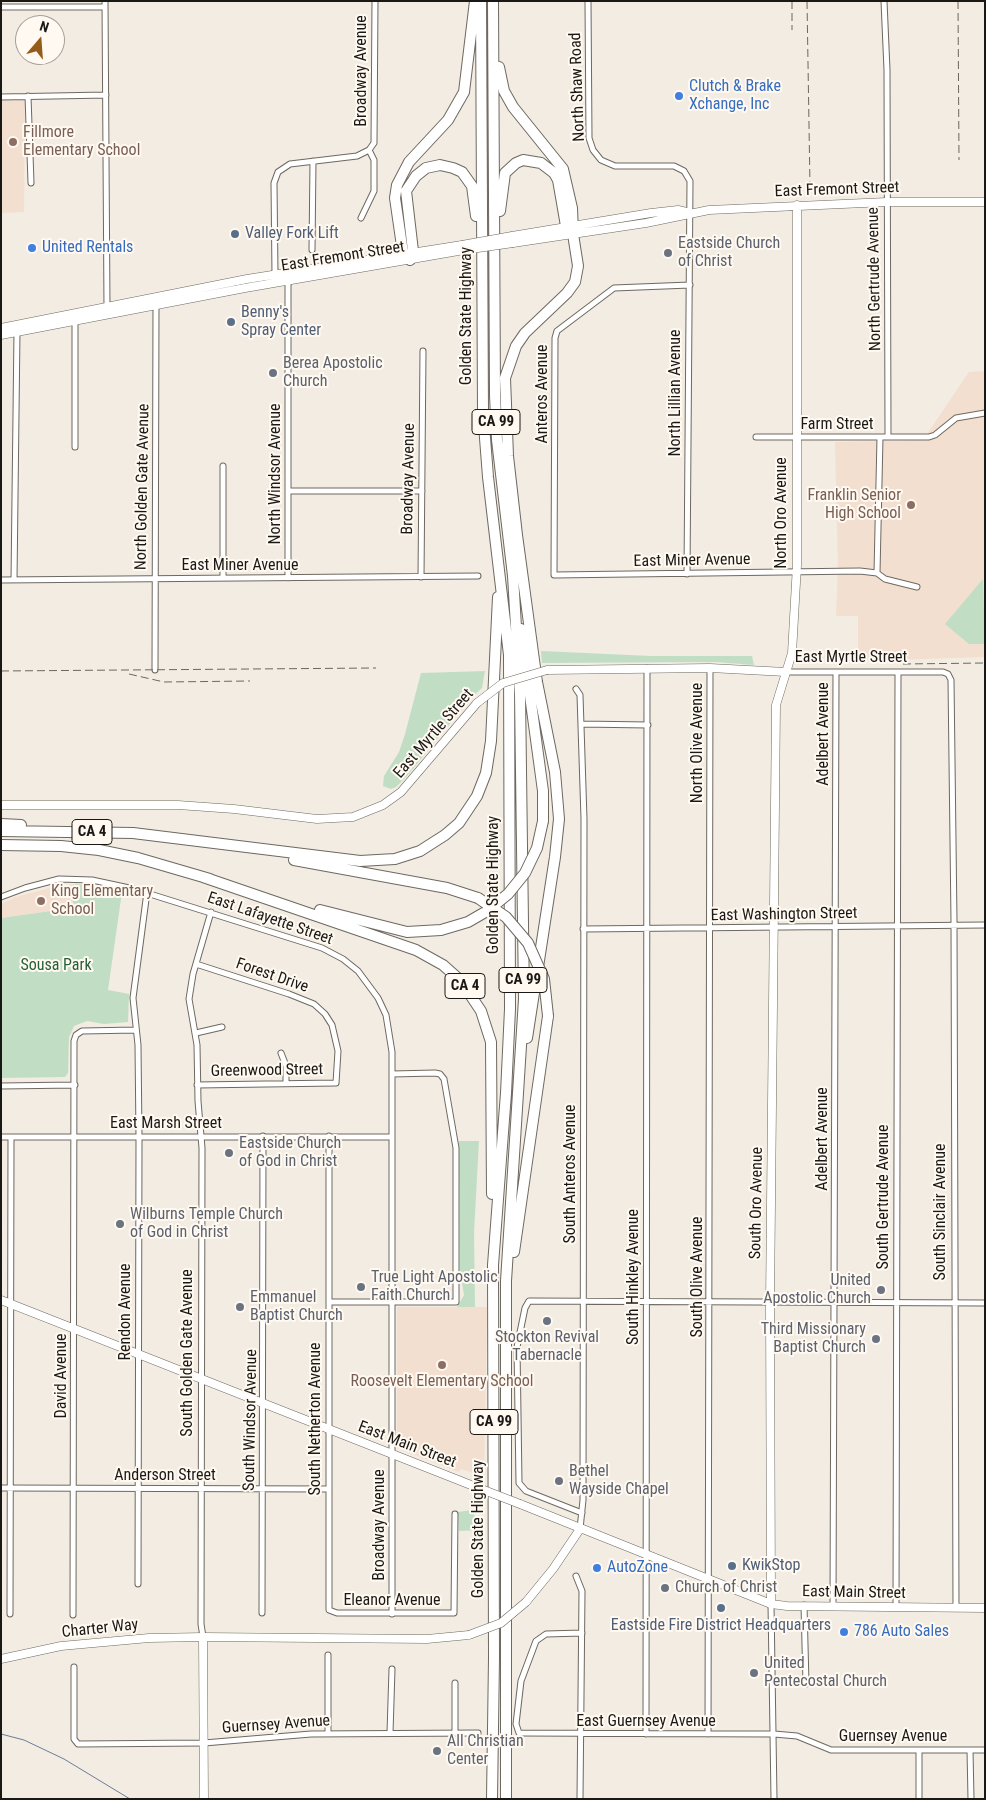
<!DOCTYPE html>
<style>
body{margin:0}
#map{position:relative;width:986px;height:1800px;overflow:hidden;background:#f2ece2;font-family:"Roboto Condensed",sans-serif}
canvas{display:block}
.frame{position:absolute;inset:0;border:2px solid #1a1814;pointer-events:none}
.north{position:absolute;left:15px;top:15px;width:50px;height:50px;box-sizing:border-box;background:#fff9f1;border:1px solid #a39f99;border-radius:50%;rotate:18deg;font-size:14px;font-weight:700;line-height:20px;text-align:center;color:#1a1814}
.north::after{content:'';display:block;margin:auto;width:18px;height:22px;background:#955c19;clip-path:polygon(50% 0,100% 100%,50% 72%,0 100%)}
</style>
<div id="map">
<canvas width="986" height="1800"></canvas>
<div class="frame"></div>
<div class="north">N</div>
</div>
<script>
const ctx = document.querySelector('canvas').getContext('2d');
ctx.lineJoin = 'round';
function paint(path, color) { ctx.fillStyle = color; ctx.fill(path, 'evenodd'); }
const shape = rows => new Path2D(rows.map(r => 'M' + r).join(''));
function trace(path, color, width, dash) { ctx.strokeStyle = color; ctx.lineWidth = width; ctx.lineCap = dash ? 'butt' : 'round'; ctx.setLineDash(dash || []); ctx.stroke(path); }
function write(font, color, halo, rows, align = 'center') {
  ctx.font = font + ' "Roboto Condensed",sans-serif'; ctx.lineWidth = 4; ctx.setLineDash([]); ctx.textBaseline = 'middle'; ctx.strokeStyle = halo; ctx.fillStyle = color; for (const [text, x, y, turn = 0] of rows) {
    ctx.save(); ctx.translate(x, y); ctx.rotate((+turn || 0) * Math.PI / 180); ctx.textAlign = isNaN(turn) ? turn : align; if (halo) ctx.strokeText(text, 0, 0); ctx.fillText(text, 0, 0); ctx.restore();
  }
}
paint(shape([
 [1,100,25,100,24,212,1,213],
 [985,371,985,657,858,661,858,616,836,616,838,569,835,442,923,440,969,372],
 [75,884,72,908,1,918,1,904,16,897,53,887],
 [397,1307,487,1307,484,1476,461,1469,459,1472,397,1448]
]), '#f2dfcf');
paint(shape([
 [983,579,985,644,969,644,945,624],
 [541,651,651,656,752,656,754,665,715,662,542,663],
 [485,671,482,688,471,698,407,776,396,787,391,789,383,786,384,776,399,752,405,734,421,673],
 [75,884,88,885,122,892,108,990,129,994,128,1022,104,1024,87,1021,74,1026,69,1037,68,1073,65,1077,1,1078,1,918,72,908],
 [459,1141,479,1141,474,1233,475,1307,457,1307,464,1295,460,1270],
 [472,1510,481,1530,459,1531,458,1512]
]), '#c1dec5');
trace(shape([
 [1,1734,24,1740,64,1759,130,1799]
]), '#6a7d99', 1);
const street = shape([
 [105,1,107,309],
 [588,1,589,138,593,150,601,160,615,166,674,166,684,171,690,181,687,574],
 [884,1,887,70,888,437],
 [1,7,105,7],
 [28,96,31,183],
 [1,97,106,95],
 [361,218,374,191,374,160,369,150],
 [312,250,313,161],
 [275,275,274,183,278,172,290,164,357,156,369,150,374,143,375,1],
 [288,280,288,578],
 [690,285,614,288,557,331,555,338,554,575,860,571,877,573,885,579,917,587],
 [756,437,929,437,935,435,956,418,985,413],
 [75,447,75,320],
 [289,491,422,491],
 [877,573,880,437],
 [421,577,423,351],
 [223,578,223,466],
 [1,580,478,576],
 [14,580,17,331],
 [155,670,156,305],
 [786,672,943,672,948,674,951,680,954,921,956,1608],
 [576,689,580,695,584,819,583,1500,580,1529],
 [581,724,648,725],
 [1,897,25,888,59,879,92,880,134,889,322,948,343,959,358,971,378,998,386,1015,392,1052,392,1614],
 [583,929,985,925],
 [196,964,289,994,314,1004,325,1014,332,1025,338,1051,336,1083,197,1085],
 [196,1033,222,1027],
 [281,1053,286,1066,286,1083],
 [1,1086,75,1085],
 [329,1136,329,1610,337,1613,454,1613,455,1514],
 [1,1137,391,1137],
 [329,1302,456,1302,456,1148,444,1079,440,1074,435,1073,392,1074],
 [1,1488,329,1489],
 [582,1513,526,1491,519,1483,517,1347,525,1308,529,1301,985,1303],
 [576,1576,582,1591,580,1799],
 [138,1584,139,1137,138,1045,133,998,147,892],
 [771,1604,774,1799],
 [804,1605,806,1684],
 [833,1606,836,672],
 [896,1607,898,672],
 [262,1613,263,1136],
 [10,1614,11,1137],
 [73,1615,74,1041,76,1035,82,1031,136,1030],
 [582,1633,546,1634,536,1641,521,1681,516,1724,519,1733,774,1734,797,1736,831,1750,985,1750],
 [203,1637,201,1624,202,1148,198,1101,197,1045,189,999,193,974,211,912],
 [328,1655,328,1734],
 [74,1667,74,1739,78,1744,204,1743,311,1734,478,1733],
 [390,1733,392,1669],
 [455,1733,455,1683],
 [646,1734,647,668],
 [708,1734,710,668],
 [919,1750,919,1799],
 [970,1750,971,1799]
]);
const secondary = shape([
 [512,236,651,213,678,210,691,213],
 [513,243,646,223,709,210,887,202,985,202],
 [1,328,247,279,462,245],
 [1,335,245,288,464,250],
 [547,670,710,668,786,672],
 [1,805,178,805,234,809,317,819,353,817,383,805,401,792,477,703],
 [1,1300,476,1487],
 [520,1504,771,1604,787,1606,985,1608],
 [526,1602,553,1569,580,1529],
 [771,1604,770,1303,776,705,792,653,797,565,797,205],
 [203,1637,204,1799],
 [1,1659,61,1646,149,1638,203,1637,427,1639,469,1635]
]);
const highway = shape([
 [481,1,483,412,488,477,509,655,510,1009,506,1093,493,1265,494,1658,492,1799],
 [493,1,495,395,497,440,513,576,520,694,524,999,506,1281,506,1799],
 [499,67,504,91,513,107,563,169,572,208,573,234,578,266,575,282,567,293,525,333,516,346,505,378,508,456,517,535,537,682,555,772,559,819,555,857,527,1038],
 [500,211,505,173,516,163,523,160,541,163,554,173,558,180,566,226,573,234],
 [410,260,403,253,395,198,397,185,409,162,448,120,464,92,475,1],
 [410,260,413,251,406,191,416,176,426,168,440,165,453,168,462,172,472,186,476,216],
 [521,629,543,791,543,821],
 [1,824,21,825],
 [1,831,133,833,360,861,395,859,420,851,445,835,459,823,477,796,486,773,491,741,498,597],
 [1,845,61,846,99,850,138,858,210,879],
 [294,860,447,888,478,898],
 [203,877,416,950,443,965,461,981,481,1011,491,1042,492,1194],
 [320,910,407,932,441,930,468,922,487,911],
 [514,1252,548,1016]
]);
trace(street, '#6e6860', 7);
trace(secondary, '#6e6860', 9);
trace(highway, '#6e6860', 12);
trace(street, '#fff', 5);
trace(secondary, '#fff', 8);
trace(highway, '#fff', 10);
trace(shape([
 [792,1,792,30],
 [807,1,810,187],
 [958,1,959,160],
 [903,664,985,663],
 [1,671,376,668],
 [129,674,164,682,250,681]
]), '#6a6760', 1, [8, 4]);
const secondaryBridge = shape([
 [462,245,512,236],
 [464,250,513,243],
 [477,703,503,683,547,670],
 [476,1487,520,1504],
 [469,1635,501,1623,526,1602]
]);
const highwayBridge = shape([
 [478,898,506,917,528,943,544,979,548,1016],
 [487,911,508,894,525,873,537,848,543,821]
]);
trace(secondaryBridge, '#6e6860', 9, []);
trace(highwayBridge, '#6e6860', 12, []);
trace(secondaryBridge, '#fff', 8);
trace(highwayBridge, '#fff', 10);
for (const [x, y, r, color] of [
 [679,96,5,"#3f7fe0"],
 [13,142,5,"#8d6e63"],
 [235,234,5,"#5c6f8a"],
 [32,248,5,"#3f7fe0"],
 [668,253,5,"#6b7280"],
 [231,322,5,"#5c6f8a"],
 [273,373,5,"#6b7280"],
 [911,505,5,"#8d6e63"],
 [41,901,5,"#8d6e63"],
 [229,1153,5,"#6b7280"],
 [120,1224,5,"#6b7280"],
 [361,1287,5,"#6b7280"],
 [881,1290,5,"#6b7280"],
 [240,1307,5,"#6b7280"],
 [547,1321,5,"#6b7280"],
 [876,1339,5,"#6b7280"],
 [442,1365,5,"#8d6e63"],
 [559,1481,5,"#6b7280"],
 [732,1566,5,"#5c6f8a"],
 [597,1568,5,"#3f7fe0"],
 [665,1588,5,"#6b7280"],
 [721,1608,5,"#5c6f8a"],
 [844,1632,5,"#3f7fe0"],
 [754,1673,5,"#6b7280"],
 [437,1751,5,"#6b7280"]
]) { const dot = new Path2D(); dot.arc(x, y, r, 0, 2 * Math.PI); ctx.fillStyle = color; ctx.fill(dot); trace(dot, '#fff9f1', 2); }
for (const [x, y, w] of [
 [496,422,48],
 [92,832,40],
 [523,980,48],
 [465,986,40],
 [494,1422,48]
]) { const box = new Path2D(); box.roundRect(x - w / 2, y - 12.5, w, 25, 4); ctx.fillStyle = '#fff9f1'; ctx.fill(box); trace(box, '#1a1814', 1); }
write('bold 15px', '#1a1814', null, [
 ["CA 99",496,422],
 ["CA 4",92,832],
 ["CA 99",523,980],
 ["CA 4",465,986],
 ["CA 99",494,1422]
]);
write('16px', '#1a1814', '#fff9f1', [
 ["Broadway Avenue",362,71,-90],
 ["North Shaw Road",578,87,-92],
 ["East Fremont Street",837,190,-2],
 ["East Fremont Street",343,257,-9],
 ["North Gertrude Avenue",875,279,-91],
 ["Golden State Highway",467,316,-90],
 ["North Lillian Avenue",676,393,-90],
 ["Anteros Avenue",543,394,-90],
 ["Farm Street",837,425],
 ["North Windsor Avenue",276,474,-90],
 ["Broadway Avenue",409,479,-89],
 ["North Golden Gate Avenue",143,487,-89],
 ["North Oro Avenue",782,513,-90],
 ["East Miner Avenue",692,561,-1],
 ["East Miner Avenue",240,566],
 ["East Myrtle Street",851,658],
 ["East Myrtle Street",434,734,-49],
 ["Adelbert Avenue",824,734,-90],
 ["North Olive Avenue",698,743,-90],
 ["Golden State Highway",494,885,-90],
 ["East Washington Street",784,915,-1],
 ["East Lafayette Street",270,919,19],
 ["Forest Drive",272,976,19],
 ["Greenwood Street",267,1071,-1],
 ["East Marsh Street",166,1124],
 ["Adelbert Avenue",823,1139,-90],
 ["South Anteros Avenue",571,1174,-90],
 ["South Gertrude Avenue",884,1197,-90],
 ["South Oro Avenue",757,1203,-89],
 ["South Sinclair Avenue",941,1212,-90],
 ["South Hinkley Avenue",634,1277,-90],
 ["South Olive Avenue",698,1277,-90],
 ["Rendon Avenue",126,1312,-90],
 ["South Golden Gate Avenue",188,1353,-90],
 ["David Avenue",62,1376,-90],
 ["South Netherton Avenue",316,1419,-90],
 ["South Windsor Avenue",251,1420,-89],
 ["East Main Street",407,1445,21],
 ["Anderson Street",165,1476],
 ["Broadway Avenue",380,1525,-90],
 ["Golden State Highway",479,1529,-90],
 ["East Main Street",854,1593,1],
 ["Eleanor Avenue",392,1601],
 ["Charter Way",100,1629,-6],
 ["East Guernsey Avenue",646,1722],
 ["Guernsey Avenue",276,1725,-4],
 ["Guernsey Avenue",893,1737]
]);
write('16px', '#366cbe', '#fff9f1', [
 ["Clutch & Brake",689,87],
 ["Xchange, Inc",689,105],
 ["United Rentals",42,248],
 ["AutoZone",607,1568],
 ["786 Auto Sales",854,1632]
], 'left');
write('16px', '#785e54', '#fff9f1', [
 ["Fillmore",23,133],
 ["Elementary School",23,151],
 ["Franklin Senior",901,496,"right"],
 ["High School",901,514,"right"],
 ["King Elementary",51,892],
 ["School",51,910],
 ["Roosevelt Elementary School",442,1382,"center"]
], 'left');
write('16px', '#4e5e75', '#fff9f1', [
 ["Valley Fork Lift",245,234],
 ["Benny's",241,313],
 ["Spray Center",241,331],
 ["KwikStop",742,1566],
 ["Eastside Fire District Headquarters",721,1626,"center"]
], 'left');
write('16px', '#5b616d', '#fff9f1', [
 ["Eastside Church",678,244],
 ["of Christ",678,262],
 ["Berea Apostolic",283,364],
 ["Church",283,382],
 ["Eastside Church",239,1144],
 ["of God in Christ",239,1162],
 ["Wilburns Temple Church",130,1215],
 ["of God in Christ",130,1233],
 ["True Light Apostolic",371,1278],
 ["Faith Church",371,1296],
 ["United",871,1281,"right"],
 ["Apostolic Church",871,1299,"right"],
 ["Emmanuel",250,1298],
 ["Baptist Church",250,1316],
 ["Third Missionary",866,1330,"right"],
 ["Baptist Church",866,1348,"right"],
 ["Stockton Revival",547,1338,"center"],
 ["Tabernacle",547,1356,"center"],
 ["Bethel",569,1472],
 ["Wayside Chapel",569,1490],
 ["Church of Christ",675,1588],
 ["United",764,1664],
 ["Pentecostal Church",764,1682],
 ["All Christian",447,1742],
 ["Center",447,1760]
], 'left');
write('16px', '#256335', '#fff9f1', [
 ["Sousa Park",56,966]
]);
</script>
